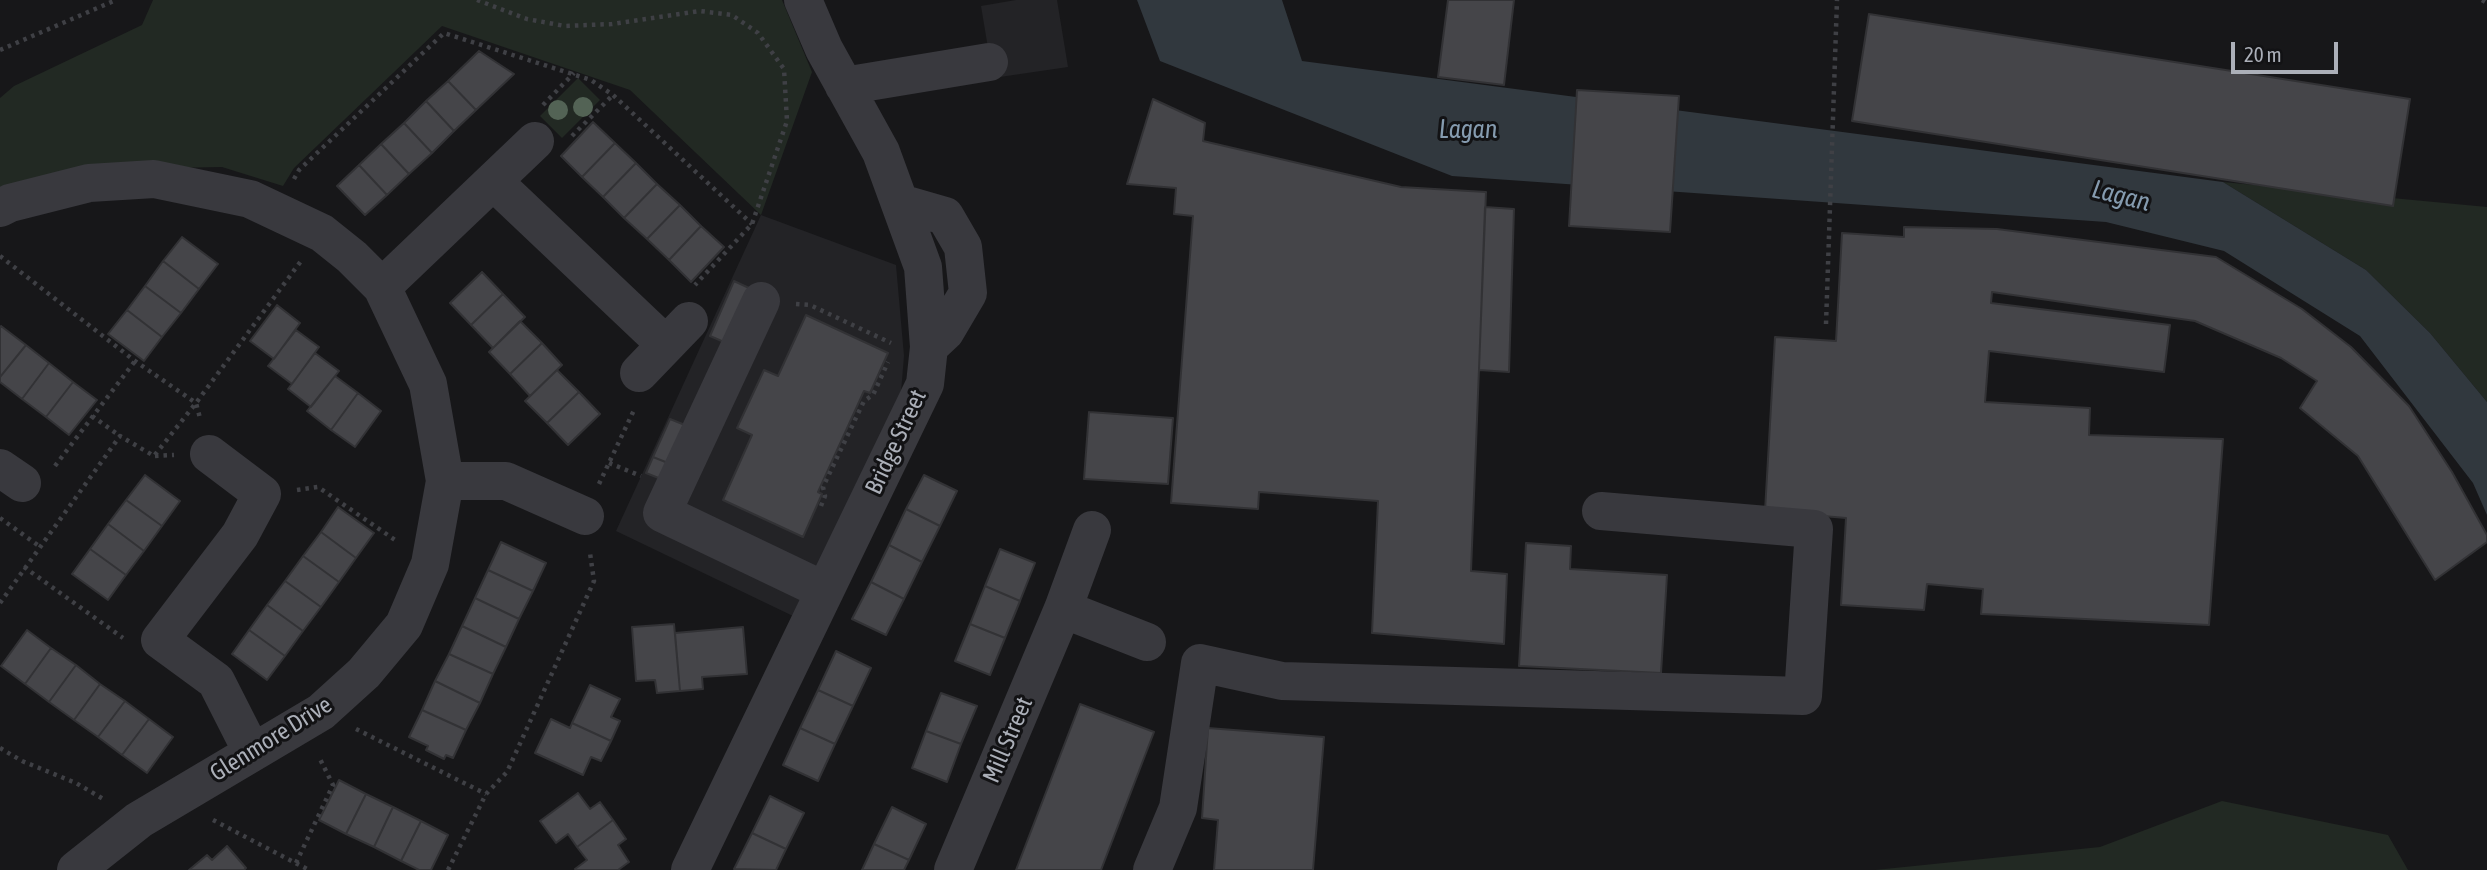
<!DOCTYPE html>
<style>
body{margin:0}
#map{position:relative;width:2487px;height:870px;overflow:hidden;background:#171719;font-family:"Asap Condensed",sans-serif}
canvas{display:block}
.scale{position:absolute;left:2231px;top:42px;width:107px;height:32px;box-sizing:border-box;border:4px solid #abafb8;border-top:0;padding-left:9px;font-size:21px;line-height:24px;white-space:nowrap;color:#abafb8;-webkit-text-stroke:5px #121214;paint-order:stroke}
</style>
<div id="map">
<canvas width="2487" height="870"></canvas>
<div class="scale">20 m</div>
</div>
<script>
const ctx = document.querySelector('canvas').getContext('2d');
ctx.lineJoin = 'round';
function paint(path, color) { ctx.fillStyle = color; ctx.fill(path, 'evenodd'); }
const shape = rows => new Path2D(rows.map(r => 'M' + r).join(''));
function trace(path, color, width, dash) { ctx.strokeStyle = color; ctx.lineWidth = width; ctx.lineCap = dash ? 'butt' : 'round'; ctx.setLineDash(dash || []); ctx.stroke(path); }
function write(font, color, halo, rows, align = 'center') {
  ctx.font = font + ' "Asap Condensed",sans-serif'; ctx.lineWidth = 6; ctx.setLineDash([]); ctx.textBaseline = 'middle'; ctx.strokeStyle = halo; ctx.fillStyle = color; for (const [text, x, y, turn = 0] of rows) {
    ctx.save(); ctx.translate(x, y); ctx.rotate((+turn || 0) * Math.PI / 180); ctx.textAlign = isNaN(turn) ? turn : align; if (halo) ctx.strokeText(text, 0, 0); ctx.fillText(text, 0, 0); ctx.restore();
  }
}
paint(shape([
 [1016,0,1057,0,1068,67,993,78,981,6],
 [761,215,896,265,904,356,901,392,793,616,616,531]
]), '#232326');
paint(shape([
 [153,0,782,0,812,72,761,215,630,90,442,26,294,168,283,186,222,167,110,169,0,194,0,98,14,86,142,25],
 [578,78,600,100,562,138,540,116],
 [2223,182,2487,207,2487,402,2430,333,2366,270],
 [2222,801,2388,835,2408,870,1875,870,2100,847]
]), '#222923');
paint(shape([
 [1137,0,1282,0,1302,61,2223,182,2366,270,2430,333,2487,402,2487,515,2473,483,2360,336,2224,251,2106,222,1452,176,1160,61]
]), '#31383e');
const building = shape([
 [1448,0,1514,0,1504,85,1438,77,1448,0],
 [1869,14,2410,99,2393,206,1852,121,1869,14],
 [479,51,514,74,476,110,448,81,479,51],
 [448,81,476,110,454,131,426,101,448,81],
 [1577,90,1679,96,1670,232,1569,226,1577,90],
 [1153,99,1205,123,1203,141,1401,187,1486,192,1471,571,1507,574,1504,644,1372,633,1378,501,1259,492,1258,509,1171,503,1193,216,1174,214,1176,188,1127,184,1153,99],
 [426,101,454,131,432,153,404,123,426,101],
 [593,122,615,143,582,177,561,156,593,122],
 [404,123,432,153,409,174,381,144,404,123],
 [615,143,636,163,603,197,582,177,615,143],
 [381,144,409,174,387,195,359,165,381,144],
 [636,163,657,184,624,218,603,197,636,163],
 [359,165,387,195,365,215,337,186,359,165],
 [657,184,680,205,647,239,624,218,657,184],
 [680,205,701,226,669,260,647,239,680,205],
 [1485,207,1514,209,1509,372,1479,370,1485,207],
 [701,226,724,247,691,282,669,260,701,226],
 [1904,227,1997,229,2216,257,2302,309,2351,347,2409,406,2452,472,2487,535,2487,542,2435,580,2358,456,2300,408,2317,381,2281,358,2195,321,1992,292,1991,303,2170,325,2164,372,1989,351,1985,402,2090,408,2089,435,2223,439,2209,625,1981,614,1983,589,1927,584,1924,610,1841,605,1846,518,1765,511,1775,337,1836,341,1842,233,1904,237,1904,227],
 [182,237,218,264,199,289,163,261,182,237],
 [163,261,199,289,181,313,145,286,163,261],
 [482,272,503,294,471,325,450,303,482,272],
 [734,281,749,288,724,342,710,336,734,281],
 [145,286,181,313,162,337,127,310,145,286],
 [503,294,525,317,493,348,471,325,503,294],
 [277,305,300,323,274,359,250,341,277,305],
 [127,310,162,337,144,361,108,334,127,310],
 [806,315,888,353,870,393,864,391,818,492,822,494,803,537,723,500,752,435,737,428,764,370,778,376,806,315],
 [520,321,542,343,510,374,489,352,520,321],
 [1,326,26,345,0,377,0,328,1,326],
 [296,330,319,347,292,384,268,366,296,330],
 [542,343,562,365,530,396,510,374,542,343],
 [26,345,49,363,22,399,0,382,0,377,26,345],
 [315,353,339,371,311,407,288,389,315,353],
 [49,363,73,382,46,417,22,399,49,363],
 [557,370,579,392,547,423,525,401,557,370],
 [335,376,358,393,331,430,307,411,335,376],
 [73,382,97,400,69,435,46,417,73,382],
 [579,392,600,414,568,445,547,423,579,392],
 [358,393,381,411,355,447,331,430,358,393],
 [1089,412,1173,418,1168,484,1084,479,1089,412],
 [670,419,685,425,668,463,653,457,670,419],
 [653,457,668,463,661,479,646,473,653,457],
 [145,475,180,501,162,526,126,500,145,475],
 [924,475,957,491,940,526,906,509,924,475],
 [126,500,162,526,144,551,108,524,126,500],
 [338,507,374,533,356,558,321,532,338,507],
 [906,509,940,526,922,562,889,545,906,509],
 [108,524,144,551,126,575,90,549,108,524],
 [321,532,356,558,339,582,303,556,321,532],
 [501,542,546,563,533,591,488,570,501,542],
 [1526,543,1571,546,1570,569,1667,575,1661,673,1519,666,1526,543],
 [889,545,922,562,904,599,871,582,889,545],
 [90,549,126,575,108,600,72,574,90,549],
 [1000,549,1035,563,1020,601,985,586,1000,549],
 [303,556,339,582,321,607,285,581,303,556],
 [488,570,533,591,519,619,475,598,488,570],
 [285,581,321,607,303,631,267,605,285,581],
 [871,582,904,599,886,635,852,619,871,582],
 [985,586,1020,601,1005,638,970,624,985,586],
 [475,598,519,619,506,647,462,626,475,598],
 [267,605,303,631,285,656,249,630,267,605],
 [674,624,680,691,657,693,655,680,636,681,632,627,674,624],
 [970,624,1005,638,990,675,955,661,970,624],
 [462,626,506,647,493,674,449,654,462,626],
 [743,627,747,674,702,677,703,689,680,691,675,633,743,627],
 [27,630,51,648,25,684,1,666,27,630],
 [249,630,285,656,267,680,232,654,249,630],
 [51,648,76,665,49,702,25,684,51,648],
 [836,651,871,668,853,706,818,690,836,651],
 [449,654,493,674,480,703,435,681,449,654],
 [76,665,100,684,74,720,49,702,76,665],
 [435,681,480,703,466,730,422,710,435,681],
 [100,684,125,701,98,737,74,720,100,684],
 [590,685,620,699,611,717,620,721,611,741,572,723,590,685],
 [818,690,853,706,835,744,800,728,818,690],
 [941,693,977,706,961,744,926,731,941,693],
 [125,701,149,719,122,755,98,737,125,701],
 [1080,704,1154,732,1101,870,1016,870,1080,704],
 [422,710,466,730,453,758,446,755,444,759,426,750,428,746,409,737,422,710],
 [149,719,173,737,147,773,122,755,149,719],
 [551,719,570,728,572,723,611,741,601,761,591,757,583,775,535,753,551,719],
 [800,728,835,744,818,781,783,765,800,728],
 [1208,728,1324,737,1313,870,1214,870,1218,820,1202,818,1208,728],
 [926,731,961,744,947,782,912,768,926,731],
 [339,780,366,794,346,834,319,820,339,780],
 [578,793,590,809,600,802,613,820,577,847,568,834,556,843,540,821,578,793],
 [366,794,393,807,374,847,346,834,366,794],
 [770,796,804,813,786,849,752,833,770,796],
 [393,807,421,821,401,861,374,847,393,807],
 [892,807,926,824,909,860,874,844,892,807],
 [613,820,626,839,618,845,629,862,618,870,576,870,575,869,587,860,577,847,613,820],
 [421,821,448,835,431,870,419,870,401,861,421,821],
 [752,833,786,849,776,870,734,869,752,833],
 [874,844,909,860,904,870,862,870,874,844],
 [227,846,246,868,244,870,189,870,207,855,212,860,227,846]
]);
paint(building, '#454549');
trace(building, '#323235', 2);
trace(shape([
 [477,0,527,19,565,26,612,24,700,11,732,15,758,33,784,69,787,121,752,224,695,285],
 [2482,0,2487,3],
 [0,50,116,0],
 [543,105,574,73],
 [572,136,613,95],
 [294,179,299,170,444,33,591,80,613,95,752,224],
 [0,256,135,361,196,403,200,418],
 [796,304,810,305,891,343],
 [1826,324,1837,0],
 [92,416,120,436],
 [155,456,174,455],
 [609,463,641,476],
 [55,466,135,361],
 [599,484,634,410],
 [297,490,318,487,398,542],
 [821,506,825,496,823,487,864,401,873,395,888,362],
 [0,518,39,546],
 [24,567,123,638],
 [0,603,120,436,154,456,196,403,301,261],
 [356,729,486,794],
 [0,748,22,761,76,783,105,800],
 [213,820,309,870],
 [296,863,333,785,319,757],
 [448,870,486,794,507,772,594,581,590,553]
]), '#3f4045', 4.5, [3.5, 5]);
trace(shape([
 [844,86,989,62],
 [494,182,666,345],
 [900,203,945,216,963,247,968,293,945,332,929,347],
 [0,208,10,203,89,183,154,179,250,199,322,233,352,257,382,287,428,384,445,481,430,564,404,625,364,673,321,712,139,820,76,870],
 [382,287,535,141],
 [761,301,662,513,825,591],
 [639,373,689,321],
 [209,454,262,494,240,535,160,640,216,681,252,752],
 [0,468,22,483],
 [445,481,506,481,585,516],
 [1063,609,1147,642],
 [690,870,925,384,929,347,923,267,881,152,824,49,803,0],
 [953,870,1063,609,1092,530],
 [1152,870,1178,808,1200,663,1282,681,1803,696,1814,529,1601,511]
]), '#39393e', 38);
ctx.fillStyle = '#536355';
for (const [x, y] of [
 [583,107],
 [558,110]
]) { ctx.beginPath(); ctx.arc(x, y, 10, 0, 2 * Math.PI); ctx.fill(); }
write('24px', '#abafb8', '#121214', [
 ["Bridge Street",896,442,-65],
 ["Glenmore Drive",271,739,-32],
 ["Mill Street",1008,740,-67]
]);
write('italic 26px', '#859baf', '#121214', [
 ["Lagan",1468,130],
 ["Lagan",2121,196,14]
]);
</script>
